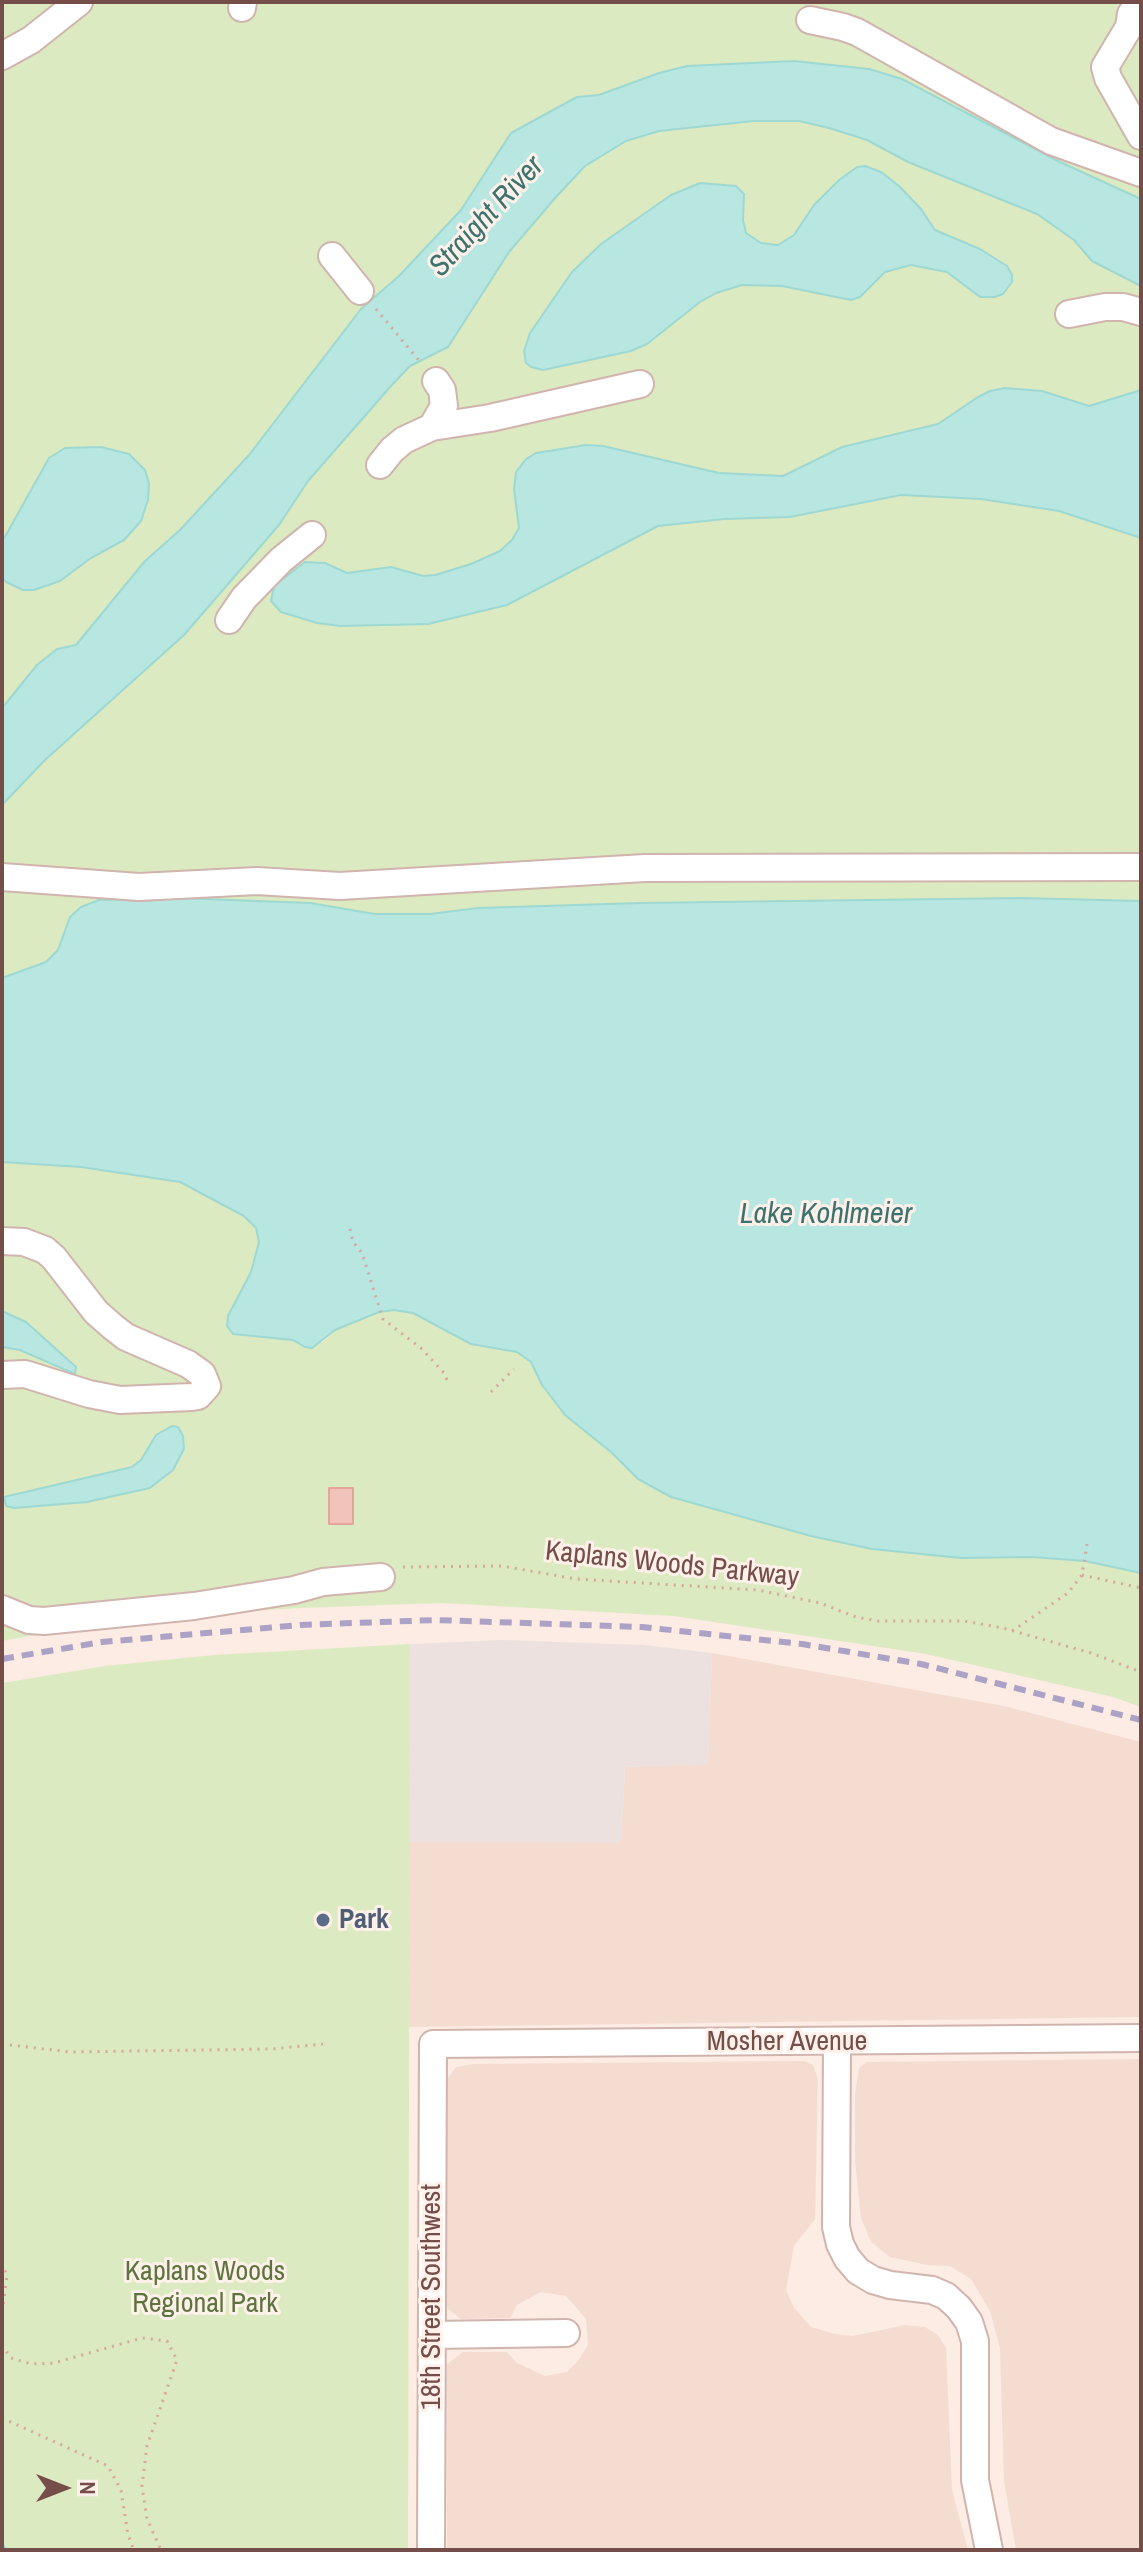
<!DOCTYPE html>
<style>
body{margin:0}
#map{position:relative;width:1143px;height:2552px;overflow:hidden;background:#fcece3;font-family:"Archivo Narrow",sans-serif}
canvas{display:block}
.frame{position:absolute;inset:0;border:4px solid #754e49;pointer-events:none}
.north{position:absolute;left:24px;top:2448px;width:80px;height:80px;-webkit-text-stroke:6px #fff1e9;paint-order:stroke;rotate:90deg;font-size:22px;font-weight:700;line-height:32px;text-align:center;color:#754e49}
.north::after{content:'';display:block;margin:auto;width:28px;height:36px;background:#754e49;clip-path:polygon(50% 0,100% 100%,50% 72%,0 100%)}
</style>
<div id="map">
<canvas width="1143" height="2552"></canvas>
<div class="frame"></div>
<div class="north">N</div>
</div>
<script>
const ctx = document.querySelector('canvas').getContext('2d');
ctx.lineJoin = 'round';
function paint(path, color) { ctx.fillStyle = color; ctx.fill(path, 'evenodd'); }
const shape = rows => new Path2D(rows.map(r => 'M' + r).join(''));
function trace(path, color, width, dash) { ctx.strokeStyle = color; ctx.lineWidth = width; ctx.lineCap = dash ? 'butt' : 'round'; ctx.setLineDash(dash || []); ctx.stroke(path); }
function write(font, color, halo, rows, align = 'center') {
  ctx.font = font + ' "Archivo Narrow",sans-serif'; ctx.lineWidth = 6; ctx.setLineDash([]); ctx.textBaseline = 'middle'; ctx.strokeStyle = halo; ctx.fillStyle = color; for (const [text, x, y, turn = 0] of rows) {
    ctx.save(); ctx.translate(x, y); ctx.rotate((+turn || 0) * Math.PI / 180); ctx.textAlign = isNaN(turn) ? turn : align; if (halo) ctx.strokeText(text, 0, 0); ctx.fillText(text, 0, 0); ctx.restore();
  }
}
paint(shape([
 [712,1653,1004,1706,1141,1742,1141,2017,409,2027,409,1842,621,1842,625,1767,708,1763],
 [1141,2059,1141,2550,1016,2550,1004,2481,1000,2348,990,2311,971,2279,950,2266,927,2265,890,2257,871,2242,861,2218,855,2161,855,2095,859,2068,867,2062],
 [803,2061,813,2065,818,2079,815,2219,794,2246,786,2290,794,2308,811,2327,835,2334,853,2336,905,2325,925,2327,938,2335,946,2348,952,2490,968,2550,447,2550,447,2364,463,2352,507,2352,517,2363,545,2376,567,2372,578,2361,588,2345,586,2319,566,2296,541,2292,517,2305,510,2318,461,2319,447,2308,444,2084,456,2067,474,2064]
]), '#f4dcd1');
paint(shape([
 [502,1640,644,1645,712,1653,708,1764,625,1767,621,1843,409,1842,410,1644]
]), '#ece1de');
paint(shape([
 [2,2,1141,2,1141,901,1021,898,640,903,478,908,430,914,375,914,310,903,177,898,99,900,81,907,70,917,58,951,46,962,2,978],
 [2,1162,81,1167,180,1182,244,1216,256,1228,259,1242,251,1271,228,1316,243,1336,293,1340,305,1347,323,1342,335,1330,379,1312,394,1310,413,1313,428,1319,449,1333,517,1352,531,1362,542,1385,638,1479,872,1549,961,1558,1032,1557,1085,1561,1141,1573,1141,1707,1113,1697,926,1654,674,1616,442,1603,301,1608,211,1613,99,1624,2,1641],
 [410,1644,408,2550,2,2550,2,1683,105,1666,214,1655]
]), '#dceac2');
const water = shape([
 [794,61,869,69,902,79,1060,162,1141,199,1141,286,1092,261,1074,240,1037,214,908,162,867,140,829,128,799,121,754,121,659,131,626,141,585,166,556,197,509,252,448,347,410,366,391,386,308,481,279,525,184,635,45,760,2,805,2,708,37,665,57,649,76,645,145,561,180,530,249,455,361,309,399,276,461,210,511,133,577,97,599,95,659,73,687,66,794,61],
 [865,166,881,172,899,186,921,209,935,230,980,249,1007,266,1012,275,1012,282,1003,294,995,297,980,297,947,272,911,265,885,272,860,297,851,300,782,286,742,285,716,293,700,302,647,344,631,351,543,370,531,367,526,363,524,351,530,333,572,272,601,244,671,195,700,183,736,186,744,194,743,220,746,233,761,243,778,245,794,235,814,205,839,180,857,167,865,166],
 [1005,388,1042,391,1089,406,1141,390,1141,538,1059,511,981,499,901,495,790,517,724,519,658,526,507,605,428,624,340,626,317,623,281,612,271,601,274,586,305,562,325,563,347,573,391,567,423,576,435,575,471,564,500,551,512,540,519,528,514,489,516,472,526,459,536,453,586,445,603,446,719,473,783,476,842,447,938,424,978,397,990,391,1005,388],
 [101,447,129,454,145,470,149,483,148,500,141,521,124,540,91,558,60,581,34,590,23,590,6,582,2,577,2,542,49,458,65,448,101,447],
 [177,898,310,903,375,914,430,914,478,908,640,903,1021,898,1141,901,1141,1573,1085,1561,1032,1557,961,1558,872,1549,811,1536,671,1497,638,1479,611,1452,565,1415,542,1385,531,1362,517,1352,471,1344,413,1313,394,1310,379,1312,335,1330,312,1348,305,1347,293,1340,233,1334,227,1326,228,1316,251,1272,259,1242,256,1228,244,1216,180,1182,81,1167,2,1162,2,978,46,962,58,950,70,917,81,907,99,900,177,898],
 [2,1311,26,1322,76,1367,75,1374,20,1350,2,1347,2,1311],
 [172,1426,178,1427,183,1436,184,1449,173,1470,150,1488,87,1502,14,1508,6,1506,4,1497,132,1467,141,1460,156,1435,172,1426]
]);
paint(water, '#b8e6e1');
trace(water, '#9ed8d2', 2);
trace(shape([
 [2,2547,4,2550]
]), '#9ed8d2', 6);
const building = shape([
 [329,1488,353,1488,353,1524,329,1524,329,1488]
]);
paint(building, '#f2c3bb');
trace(building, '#e5a59b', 2);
const minor = shape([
 [1136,2,1138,4,1131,14,1129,27,1105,67,1108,78,1141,136],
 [242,8,243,2],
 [810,20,843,27,857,32,1051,141,1141,173],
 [2,56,31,40,79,2],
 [332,256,360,291],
 [1069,314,1105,307,1123,307,1141,312],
 [432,427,444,406,442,390,436,381],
 [380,465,392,450,404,440,432,427,490,418,640,384],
 [229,620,244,598,281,560,312,535],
 [2,877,139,887,257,881,340,886,645,868,1141,867],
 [2,1241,24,1242,45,1250,54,1258,96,1312,113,1327,126,1337,188,1364,202,1374,207,1386,198,1396,192,1397,120,1400,89,1394,25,1374,2,1375],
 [2,1609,29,1620,44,1621,194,1606,294,1590,323,1582,381,1577],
 [837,2042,836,2227,840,2244,847,2258,858,2271,873,2280,890,2285,932,2290,946,2296,959,2308,969,2322,975,2341,975,2480,989,2550],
 [432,2335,566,2333],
 [431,2550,433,2044,1141,2038]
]);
trace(minor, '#d0b4ad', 30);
trace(shape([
 [376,309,422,364],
 [350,1229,353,1242,362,1253,383,1319,422,1349,444,1373,449,1384],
 [491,1392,514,1369],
 [403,1567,502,1566,576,1579,758,1590,820,1603,856,1617,878,1621,964,1621,1003,1628,1091,1653,1141,1672],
 [1082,1575,1141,1588],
 [1012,1631,1068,1593,1082,1575,1088,1538],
 [2,2044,70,2052,272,2049,323,2044],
 [2,2263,7,2276,2,2313],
 [2,2345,11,2358,31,2364,54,2363,142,2338,167,2341,177,2360,147,2446,142,2486,147,2519,161,2550],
 [2,2418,108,2466,121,2490,128,2535,134,2550]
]), '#d7a69e', 3, [2, 6]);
trace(minor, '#fff', 26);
trace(shape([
 [2,1659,102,1642,301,1625,436,1620,642,1627,802,1644,921,1664,1141,1720]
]), '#aca2c6', 6, [12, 8]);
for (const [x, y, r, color] of [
 [323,1920,8,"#5c6f8a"]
]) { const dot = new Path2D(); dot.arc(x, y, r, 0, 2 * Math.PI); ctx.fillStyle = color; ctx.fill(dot); trace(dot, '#fff1e9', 3); }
write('28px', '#754e49', '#fff1e9', [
 ["Kaplans Woods Parkway",672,1565,6],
 ["Mosher Avenue",787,2042],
 ["18th Street Southwest",432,2297,-90]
]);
write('bold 28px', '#4e5e75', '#fff1e9', [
 ["Park",339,1920]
], 'left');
write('28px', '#5c743e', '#fff1e9', [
 ["Kaplans Woods",205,2272],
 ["Regional Park",205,2304]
]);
write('italic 30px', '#3a736f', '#fff1e9', [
 ["Straight River",487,217,-47],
 ["Lake Kohlmeier",826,1215]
]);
</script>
